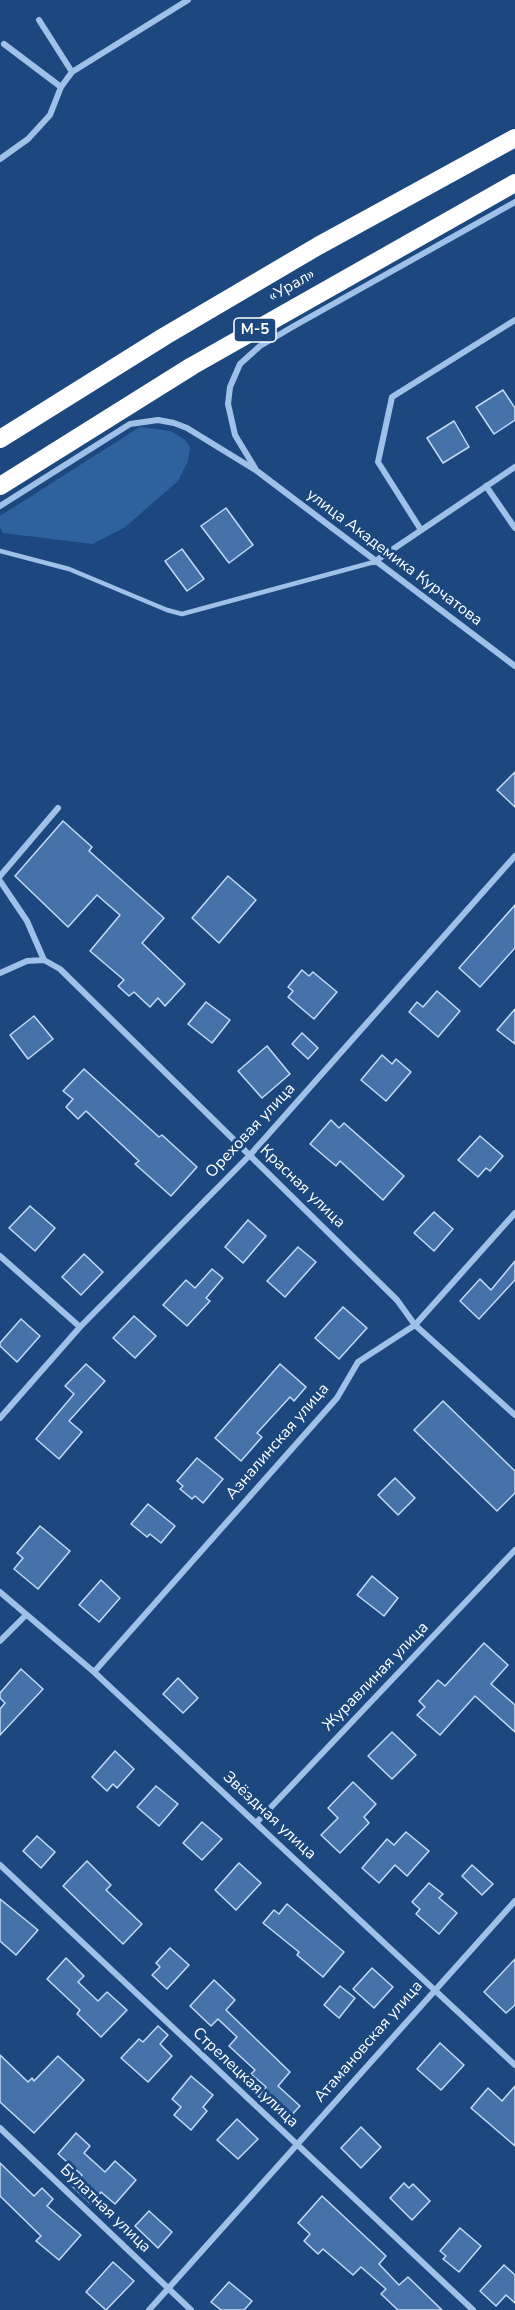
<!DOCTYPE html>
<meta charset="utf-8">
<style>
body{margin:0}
canvas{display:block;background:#1c487f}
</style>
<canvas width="515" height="2310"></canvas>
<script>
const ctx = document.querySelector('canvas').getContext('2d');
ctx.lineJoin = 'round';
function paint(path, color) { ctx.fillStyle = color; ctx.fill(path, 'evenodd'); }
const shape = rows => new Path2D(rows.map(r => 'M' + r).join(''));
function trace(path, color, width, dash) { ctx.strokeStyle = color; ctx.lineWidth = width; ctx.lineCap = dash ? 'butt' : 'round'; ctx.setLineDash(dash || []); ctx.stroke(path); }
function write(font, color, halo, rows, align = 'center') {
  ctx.font = font + ' "Nunito Sans",sans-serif'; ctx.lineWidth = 6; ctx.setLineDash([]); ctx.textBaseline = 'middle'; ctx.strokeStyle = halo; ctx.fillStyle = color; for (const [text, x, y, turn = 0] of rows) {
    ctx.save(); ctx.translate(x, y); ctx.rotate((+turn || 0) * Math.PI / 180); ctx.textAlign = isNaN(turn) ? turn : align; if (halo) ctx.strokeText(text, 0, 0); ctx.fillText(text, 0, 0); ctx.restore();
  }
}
paint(shape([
 [140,427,170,431,184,439,190,447,188,461,178,481,125,527,93,544,3,533,0,527,0,516]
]), '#2e629d');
const building = shape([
 [503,390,515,408,515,420,494,434,476,407,503,390],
 [454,421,469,447,443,463,427,438,454,421],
 [226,508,253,545,229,563,201,526,226,508],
 [182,549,204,579,187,591,165,561,182,549],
 [515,772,515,807,497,790,515,772],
 [63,821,92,847,89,851,164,918,142,943,185,984,165,1006,158,998,150,1007,134,992,129,996,118,986,124,980,90,951,120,915,97,895,68,927,15,876,63,821],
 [228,876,256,900,219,943,192,918,228,876],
 [515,905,515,948,480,987,459,968,515,905],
 [302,970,309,976,313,972,337,992,314,1019,288,997,293,991,288,987,302,970],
 [437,991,460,1011,438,1037,409,1012,417,1002,423,1007,437,991],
 [206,1002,230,1020,212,1043,188,1024,206,1002],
 [515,1009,515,1044,497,1030,515,1009],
 [34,1016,53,1039,28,1059,10,1035,34,1016],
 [302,1033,318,1048,308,1059,292,1044,302,1033],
 [267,1046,290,1074,262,1098,238,1071,267,1046],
 [382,1055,392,1064,396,1059,411,1072,386,1101,361,1080,382,1055],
 [84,1069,159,1137,162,1135,197,1167,171,1196,135,1164,139,1161,86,1111,78,1119,66,1107,73,1099,63,1091,84,1069],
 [331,1120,339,1128,344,1123,404,1176,383,1200,340,1161,336,1166,310,1144,331,1120],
 [480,1136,503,1156,490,1171,486,1168,478,1177,458,1160,480,1136],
 [30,1206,55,1228,35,1251,9,1228,30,1206],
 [434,1212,453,1229,434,1251,414,1233,434,1212],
 [248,1220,266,1236,243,1263,225,1247,248,1220],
 [298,1247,316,1262,285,1297,267,1281,298,1247],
 [84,1254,103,1272,81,1295,62,1277,84,1254],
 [515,1261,515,1280,479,1319,460,1301,480,1279,491,1290,515,1261],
 [212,1269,223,1278,206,1298,210,1301,187,1326,163,1305,186,1280,195,1288,212,1269],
 [343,1307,367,1328,339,1359,315,1338,343,1307],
 [134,1316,156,1336,135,1358,113,1338,134,1316],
 [21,1319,40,1336,17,1362,0,1346,0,1343,21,1319],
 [86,1364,105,1381,69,1421,82,1432,59,1459,36,1439,74,1394,65,1386,86,1364],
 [280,1364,306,1387,294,1401,290,1397,257,1433,262,1437,241,1461,215,1438,280,1364],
 [443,1401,515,1471,515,1493,497,1511,414,1430,443,1401],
 [197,1458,223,1479,203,1503,195,1496,192,1499,180,1489,183,1486,177,1481,197,1458],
 [395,1478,415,1498,398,1515,378,1495,395,1478],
 [148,1504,175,1526,161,1543,150,1534,147,1537,131,1524,148,1504],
 [40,1526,70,1551,38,1589,14,1569,23,1558,17,1553,40,1526],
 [372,1576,398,1598,384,1616,357,1595,372,1576],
 [101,1580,120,1598,99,1622,79,1605,101,1580],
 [484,1643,508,1665,491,1684,515,1705,515,1732,475,1696,440,1735,417,1715,425,1707,419,1701,438,1680,445,1686,484,1643],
 [21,1669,43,1689,0,1735,0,1709,5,1703,0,1698,0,1693,21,1669],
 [178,1678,198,1698,183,1713,163,1694,178,1678],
 [392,1732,416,1755,392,1779,368,1756,392,1732],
 [115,1751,134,1769,117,1788,113,1784,107,1791,92,1777,115,1751],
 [353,1782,376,1804,364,1817,369,1823,340,1853,321,1835,338,1818,328,1808,353,1782],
 [156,1786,178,1804,159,1826,137,1807,156,1786],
 [202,1822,222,1839,202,1860,183,1843,202,1822],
 [406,1832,429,1851,407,1876,395,1865,379,1883,362,1868,387,1839,394,1845,406,1832],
 [37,1836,55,1852,41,1868,23,1851,37,1836],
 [87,1861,111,1885,106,1890,142,1924,123,1944,63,1886,87,1861],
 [239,1863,261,1883,236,1910,215,1890,239,1863],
 [472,1865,493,1884,482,1895,462,1876,472,1865],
 [429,1883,443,1894,439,1898,457,1913,439,1934,416,1914,420,1909,412,1902,429,1883],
 [0,1899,38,1930,16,1955,0,1941,0,1899],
 [287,1904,344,1952,323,1977,297,1955,299,1952,263,1923,274,1910,279,1914,287,1904],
 [170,1948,189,1965,167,1989,152,1975,160,1967,156,1963,170,1948],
 [66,1958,84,1976,78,1982,98,2001,107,1992,127,2010,101,2037,77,2014,80,2010,47,1979,66,1958],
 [515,1959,515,2005,506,2013,484,1992,515,1959],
 [372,1968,393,1987,374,2008,353,1989,372,1968],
 [214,1980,235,2000,226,2010,290,2072,278,2086,300,2106,286,2121,258,2096,266,2087,251,2074,255,2070,229,2046,237,2037,218,2019,211,2026,190,2006,214,1980],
 [340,1986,355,1998,339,2018,324,2005,340,1986],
 [158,2026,168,2035,160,2044,172,2056,148,2082,121,2058,139,2039,143,2042,158,2026],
 [440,2043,464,2065,441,2090,417,2069,440,2043],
 [0,2055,28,2082,32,2078,34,2081,58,2056,84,2080,34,2133,0,2102,0,2055],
 [191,2076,213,2095,203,2107,207,2111,191,2130,174,2115,181,2107,172,2099,191,2076],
 [515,2086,515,2146,471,2108,488,2088,502,2101,515,2086],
 [237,2119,258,2139,238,2159,217,2140,237,2119],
 [361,2127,381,2147,361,2168,341,2148,361,2127],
 [76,2133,90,2146,84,2153,105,2172,115,2161,136,2180,115,2204,101,2192,91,2204,72,2186,82,2175,58,2154,76,2133],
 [0,2163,34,2196,42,2188,53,2199,47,2206,81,2235,59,2260,36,2241,41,2236,0,2196,0,2163],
 [404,2183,409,2188,413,2184,430,2201,412,2220,390,2198,404,2183],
 [322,2196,386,2256,379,2264,399,2285,408,2277,442,2310,398,2310,381,2294,386,2289,361,2267,353,2275,323,2249,318,2254,304,2241,310,2234,298,2223,322,2196],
 [149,2211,172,2232,158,2248,135,2226,149,2211],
 [460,2228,481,2246,459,2272,443,2259,446,2256,440,2251,460,2228],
 [113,2262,134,2281,106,2310,86,2292,113,2262],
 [504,2265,515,2275,515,2303,506,2295,496,2306,480,2291,504,2265],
 [229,2282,252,2301,244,2310,221,2310,211,2302,229,2282]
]);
paint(building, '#4472a9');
trace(building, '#c3dbf7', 1.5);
trace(shape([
 [0,551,69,569,167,610,182,614,374,562]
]), '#9fc1e9', 4.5);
trace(shape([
 [39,20,72,72],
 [4,44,61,87],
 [0,159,28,139,50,115,61,87,72,72,188,0],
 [255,468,235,435,228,404,230,387,240,364,260,346,294,326,515,202],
 [486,486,515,528],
 [0,506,130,424,158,420,174,423,187,428,257,471,515,666],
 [421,530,378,462,392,397,515,320],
 [374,562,515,467],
 [0,876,58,808],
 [0,881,27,921,44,960],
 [0,973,27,961,44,960,60,969,397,1300,415,1325,515,1415],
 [0,1256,80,1327],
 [0,1418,80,1327,250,1155,515,856],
 [0,1592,94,1672,515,2065],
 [0,1641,25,1616],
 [94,1672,337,1398,358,1362,415,1325,515,1213],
 [256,1823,515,1550],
 [0,1865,473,2310],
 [0,2128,191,2310],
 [149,2310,515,1901]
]), '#9fc1e9', 6);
trace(shape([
 [0,439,165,336,318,246,515,138],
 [0,486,192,366,515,183]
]), '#fff', 18);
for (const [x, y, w] of [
 [255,330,42]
]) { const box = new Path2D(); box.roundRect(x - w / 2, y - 12, w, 24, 4.5); ctx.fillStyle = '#1c487f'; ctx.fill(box); trace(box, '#fff', 1.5); }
write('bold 15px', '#fff', null, [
 ["М-5",255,330]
]);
write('16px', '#fff', '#1c487f', [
 ["«Урал»",292,286,-30],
 ["улица Академика Курчатова",394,558,37],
 ["Ореховая улица",251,1131,-47],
 ["Красная улица",302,1187,44],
 ["Азналинская улица",278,1442,-49],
 ["Журавлиная улица",376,1677,-46],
 ["Звёздная улица",269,1816,43],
 ["Атамановская улица",369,2042,-49],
 ["Стрелецкая улица",245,2078,43],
 ["Булатная улица",105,2209,44]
]);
</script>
